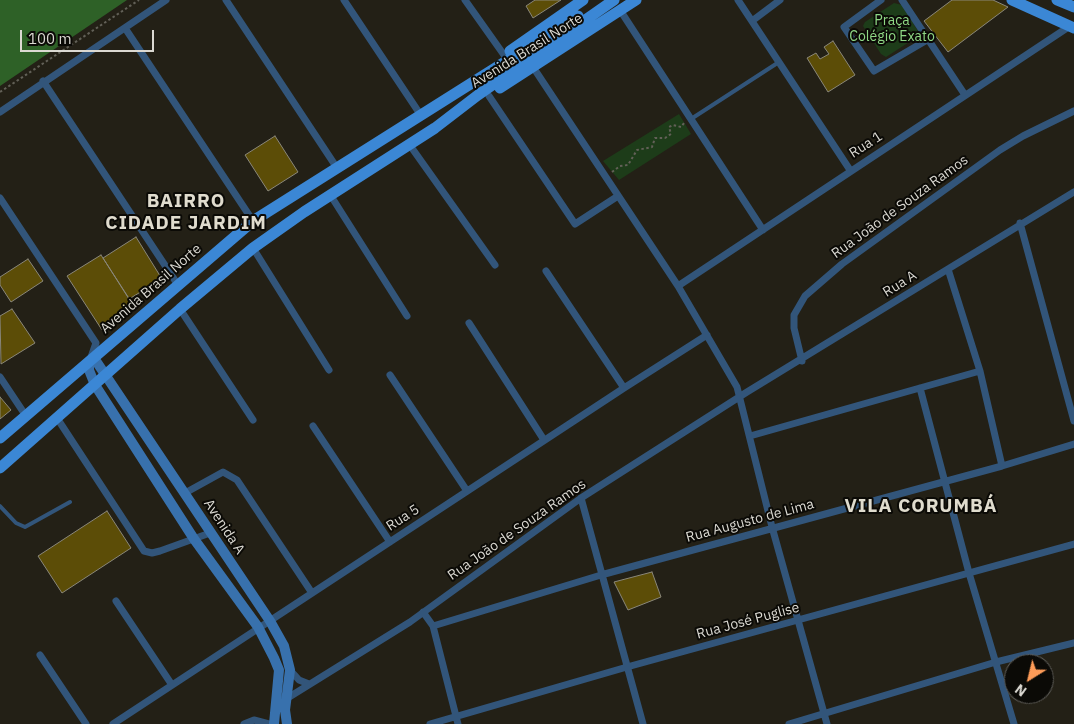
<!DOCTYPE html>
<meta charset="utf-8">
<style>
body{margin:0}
#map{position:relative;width:1074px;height:724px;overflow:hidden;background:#232016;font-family:"IBM Plex Sans",sans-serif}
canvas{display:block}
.north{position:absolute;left:1004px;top:654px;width:50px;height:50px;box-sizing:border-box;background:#0b0a06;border:1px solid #5e5d58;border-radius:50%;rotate:216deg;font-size:14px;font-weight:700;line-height:20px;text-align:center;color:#dbd9d2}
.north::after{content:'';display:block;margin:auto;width:18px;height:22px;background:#fe9c58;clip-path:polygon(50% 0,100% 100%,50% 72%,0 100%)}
.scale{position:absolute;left:20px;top:30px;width:134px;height:22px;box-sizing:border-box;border:2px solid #dbd9d2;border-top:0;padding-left:6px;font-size:15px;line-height:18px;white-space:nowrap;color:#dbd9d2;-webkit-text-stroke:4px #0b0a06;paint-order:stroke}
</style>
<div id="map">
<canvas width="1074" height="724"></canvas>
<div class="north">N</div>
<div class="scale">100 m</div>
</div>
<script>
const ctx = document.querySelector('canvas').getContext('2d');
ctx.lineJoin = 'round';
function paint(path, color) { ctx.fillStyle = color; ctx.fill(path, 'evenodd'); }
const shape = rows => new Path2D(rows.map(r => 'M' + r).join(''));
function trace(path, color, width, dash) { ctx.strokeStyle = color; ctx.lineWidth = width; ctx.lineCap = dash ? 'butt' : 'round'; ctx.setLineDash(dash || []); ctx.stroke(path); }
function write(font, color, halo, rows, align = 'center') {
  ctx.font = font + ' "IBM Plex Sans",sans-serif'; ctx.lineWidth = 4; ctx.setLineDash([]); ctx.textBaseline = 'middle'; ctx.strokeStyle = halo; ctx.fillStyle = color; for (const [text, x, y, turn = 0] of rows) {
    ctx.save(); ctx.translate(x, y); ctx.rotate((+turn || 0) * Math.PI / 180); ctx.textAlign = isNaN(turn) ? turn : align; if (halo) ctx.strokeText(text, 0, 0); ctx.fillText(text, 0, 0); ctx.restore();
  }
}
paint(shape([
 [894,3,902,5,919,33,917,37,886,57,881,54,863,26,865,22],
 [679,114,691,134,619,180,603,161]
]), '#1d3c19');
paint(shape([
 [0,0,127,0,0,86]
]), '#2e6127');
const building = shape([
 [535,0,561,0,533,18,526,6,535,0],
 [952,0,993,0,1008,7,948,52,924,21,952,0],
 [833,41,855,75,828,92,807,58,816,53,820,59,829,54,824,47,833,41],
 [275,136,298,172,268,191,245,155,275,136],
 [136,237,162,279,129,299,103,258,136,237],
 [101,255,132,303,102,330,67,276,101,255],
 [28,259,43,281,11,302,0,285,0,277,28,259],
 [12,309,35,343,1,364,0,316,12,309],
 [0,397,11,410,0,419,0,397],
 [107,511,131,548,62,593,38,556,107,511],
 [652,572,661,597,628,610,614,582,652,572]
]);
paint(building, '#5c4d07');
trace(building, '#8a877a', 1);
trace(shape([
 [0,92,139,0],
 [612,172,620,166,628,165,637,150,652,147,655,138,665,138,671,134,669,127,673,125,681,127,684,123]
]), '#626057', 2, [2.5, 2.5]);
trace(shape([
 [691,119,779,62],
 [0,506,16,523,25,527,70,502]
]), '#32557a', 4);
trace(shape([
 [226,0,337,168],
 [344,0,420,114],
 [465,0,504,55],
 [738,0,850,170],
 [881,0,844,27,874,71,927,40],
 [902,0,965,95],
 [620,10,763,230],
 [752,21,780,0],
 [125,28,253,221],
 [533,67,678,286,737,387,772,527,827,724],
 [43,81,178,285],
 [489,96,575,224,618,196],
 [0,112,166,0],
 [409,144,495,265],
 [331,196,407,316],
 [0,198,96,343,90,360],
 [1020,223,1074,421],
 [253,248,329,370],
 [948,269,980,371,1002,466],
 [546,271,624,388],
 [678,286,1070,26],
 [180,309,253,420],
 [469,323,544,440],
 [802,361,794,328,794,315,805,296,842,264,1000,150,1023,136,1074,111],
 [390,375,467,491],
 [0,377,26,416],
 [920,388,969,573,1014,724],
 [57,418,144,551,152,553,160,551,210,533],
 [313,426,390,542],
 [750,436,980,371],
 [185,493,223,472,237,480,312,593],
 [581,498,643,724],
 [116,601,172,685],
 [423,612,433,626,458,724],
 [433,626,601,575,1002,466,1074,444],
 [40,655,86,724],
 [290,670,299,680,309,684],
 [286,699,410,622,581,498,747,392,1074,192],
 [113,724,624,388,707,335],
 [244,724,254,720,269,724],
 [430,724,627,667,1074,544],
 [789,724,996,662,1074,643]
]), '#32557a', 7);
trace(shape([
 [94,358,270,621,284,646,290,670,285,710,287,724],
 [89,362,89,370,95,385,194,539,258,627,274,658,279,670,274,724]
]), '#3871ad', 10);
trace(shape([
 [1012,0,1074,28],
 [1057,0,1074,7],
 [510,51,583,0],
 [500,88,636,0],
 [0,438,253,221,578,16],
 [0,468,180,309,253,248,304,212,435,128,478,95,614,0]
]), '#3b87d5', 11);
write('14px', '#8fd885', '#0b0a06', [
 ["Praça",892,21],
 ["Colégio Exato",892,37]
]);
write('14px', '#dbd9d2', '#0b0a06', [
 ["Avenida Brasil Norte",527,51,-32],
 ["Rua 1",866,145,-33],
 ["Rua João de Souza Ramos",900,207,-36],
 ["Rua A",900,284,-32],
 ["Avenida Brasil Norte",151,289,-41],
 ["Rua 5",403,518,-33],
 ["Rua Augusto de Lima",750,521,-15],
 ["Avenida A",224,527,57],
 ["Rua João de Souza Ramos",517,530,-35],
 ["Rua José Puglise",748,621,-15]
]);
ctx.letterSpacing = '1px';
write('bold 19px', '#e0dcce', '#0b0a06', [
 ["BAIRRO",186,202],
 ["CIDADE JARDIM",186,224],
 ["VILA CORUMBÁ",921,507]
]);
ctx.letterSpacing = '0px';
</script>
